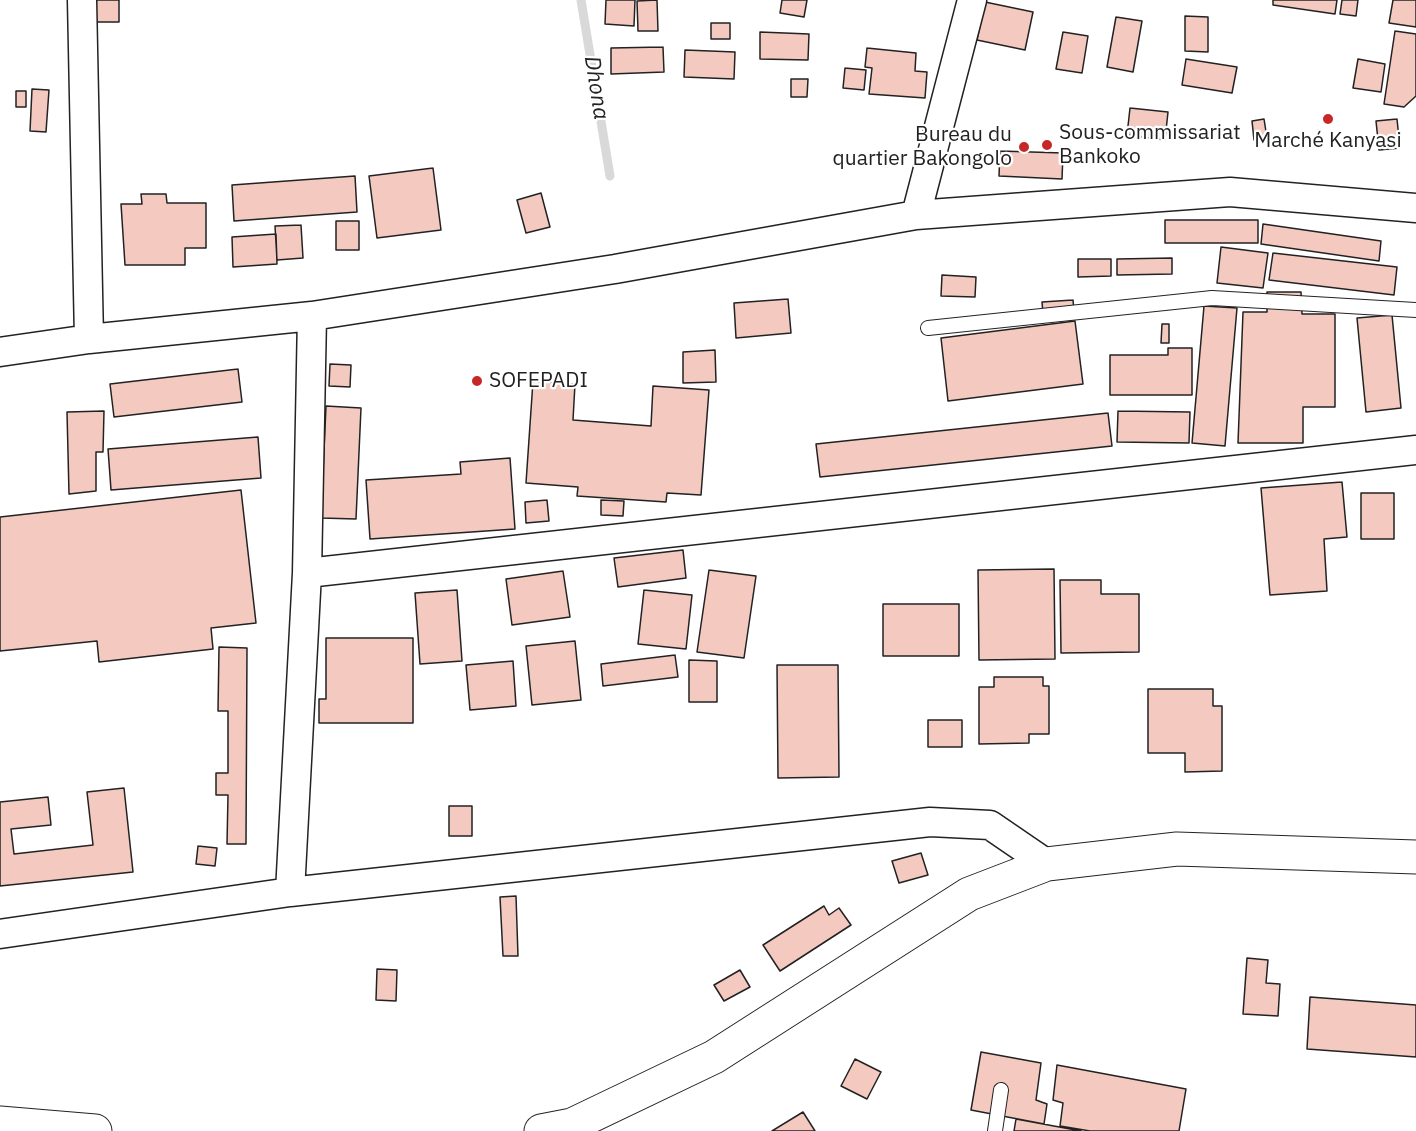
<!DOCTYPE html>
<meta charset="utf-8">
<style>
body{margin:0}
canvas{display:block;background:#fff}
</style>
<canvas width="1416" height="1131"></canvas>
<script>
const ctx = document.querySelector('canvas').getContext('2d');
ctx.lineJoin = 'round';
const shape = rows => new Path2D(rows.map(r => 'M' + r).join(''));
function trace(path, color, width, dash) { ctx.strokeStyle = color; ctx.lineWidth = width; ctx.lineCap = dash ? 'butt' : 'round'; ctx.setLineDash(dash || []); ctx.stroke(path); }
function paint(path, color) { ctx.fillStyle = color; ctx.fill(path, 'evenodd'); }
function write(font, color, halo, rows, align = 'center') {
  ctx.font = font + ' "IBM Plex Sans",sans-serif'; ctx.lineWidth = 4.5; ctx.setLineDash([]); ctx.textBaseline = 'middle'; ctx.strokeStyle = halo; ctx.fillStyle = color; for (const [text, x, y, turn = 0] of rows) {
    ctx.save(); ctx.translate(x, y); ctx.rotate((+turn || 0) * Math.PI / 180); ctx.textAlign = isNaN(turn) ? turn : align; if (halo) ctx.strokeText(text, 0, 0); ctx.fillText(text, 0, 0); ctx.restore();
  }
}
trace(shape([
 [581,0,610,176]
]), '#d9d9d9', 9);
const building = shape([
 [82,0,119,0,119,22,82,22,82,0],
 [606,0,635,0,634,26,605,24,606,0],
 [657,0,658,31,638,31,637,1,657,0],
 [782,0,807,0,804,17,780,13,782,0],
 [1273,0,1337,0,1335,14,1273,5,1273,0],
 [1342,0,1358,0,1356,16,1340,14,1342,0],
 [1393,0,1416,0,1416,27,1389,23,1393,0],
 [985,2,1033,12,1025,50,977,40,985,2],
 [1185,16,1208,17,1208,52,1185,51,1185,16],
 [1116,17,1142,21,1133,72,1107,67,1116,17],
 [711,23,730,23,730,39,711,39,711,23],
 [1395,31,1416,34,1416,96,1404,107,1384,104,1395,31],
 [760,32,809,34,808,60,760,59,760,32],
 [1063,32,1088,36,1082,73,1056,69,1063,32],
 [663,47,664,72,611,74,611,48,663,47],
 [867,48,916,53,915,71,927,72,925,98,869,94,872,68,865,67,867,48],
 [685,50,735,52,734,79,684,77,685,50],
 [1186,59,1237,67,1232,93,1182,85,1186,59],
 [1358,59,1385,64,1381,92,1353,88,1358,59],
 [845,68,866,70,864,90,843,88,845,68],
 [791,79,808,79,807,97,791,97,791,79],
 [32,89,49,90,46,132,30,131,32,89],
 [16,91,26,91,26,107,16,107,16,91],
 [1130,108,1168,112,1165,140,1127,135,1130,108],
 [1264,119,1267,138,1254,140,1252,121,1264,119],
 [1397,119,1400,148,1379,150,1376,121,1397,119],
 [1000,151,1063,153,1062,179,999,176,1000,151],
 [433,168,441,230,377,238,369,176,433,168],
 [355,176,357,212,234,221,232,185,355,176],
 [541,193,550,227,526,233,517,200,541,193],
 [141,194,166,194,167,203,206,203,206,248,185,248,185,265,125,265,121,204,142,204,141,194],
 [1165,220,1258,220,1258,243,1165,243,1165,220],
 [336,221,359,221,359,250,336,250,336,221],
 [1263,224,1381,241,1379,261,1261,244,1263,224],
 [301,225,303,258,277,260,275,226,301,225],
 [276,234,277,264,233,267,232,237,276,234],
 [1221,247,1268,253,1263,288,1217,283,1221,247],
 [1273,253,1397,267,1394,295,1269,280,1273,253],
 [1172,258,1172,274,1117,275,1117,259,1172,258],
 [1078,259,1111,259,1111,276,1078,277,1078,259],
 [942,275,976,277,975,297,941,296,942,275],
 [1267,292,1301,292,1302,314,1335,314,1335,407,1303,407,1303,443,1238,443,1243,312,1267,312,1267,292],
 [788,299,791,333,736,338,734,303,788,299],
 [1073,300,1074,311,1043,314,1042,302,1073,300],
 [1204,306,1237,308,1225,446,1192,443,1204,306],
 [1392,315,1401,408,1366,412,1357,318,1392,315],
 [1075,321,1083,384,948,401,941,338,1075,321],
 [1162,324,1169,324,1169,343,1161,343,1162,324],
 [1168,348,1192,348,1192,395,1110,395,1110,355,1168,355,1168,348],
 [715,350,716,382,683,383,683,352,715,350],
 [330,364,351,365,350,387,329,386,330,364],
 [238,369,242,402,114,417,110,384,238,369],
 [533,381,575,384,573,420,651,426,653,386,709,390,701,495,667,493,666,502,577,496,578,487,526,483,533,381],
 [326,406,361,408,356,519,321,518,326,406],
 [104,411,103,452,96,452,96,491,69,494,67,412,104,411],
 [1118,411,1190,412,1189,443,1117,442,1118,411],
 [1108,413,1112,446,820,477,816,444,1108,413],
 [258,437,261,478,111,490,108,449,258,437],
 [510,458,515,529,370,539,366,480,461,474,460,462,510,458],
 [1342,482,1347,537,1324,539,1327,591,1270,595,1261,488,1342,482],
 [241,490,256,623,211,628,213,649,99,662,97,641,0,651,0,517,241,490],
 [1361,493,1394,493,1394,539,1361,539,1361,493],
 [547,500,549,521,526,523,525,502,547,500],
 [601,500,624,501,623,516,601,515,601,500],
 [683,550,686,578,618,587,614,558,683,550],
 [1054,569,1055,659,979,660,978,570,1054,569],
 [709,570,756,576,744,658,697,652,709,570],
 [563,571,570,617,512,625,506,579,563,571],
 [1060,580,1101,580,1101,594,1139,594,1139,652,1061,653,1060,580],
 [457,590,462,661,420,664,415,593,457,590],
 [644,590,692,595,686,649,638,644,644,590],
 [883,604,959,604,959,656,883,656,883,604],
 [326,638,413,638,413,723,319,723,319,699,326,699,326,638],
 [575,641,581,700,532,705,526,646,575,641],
 [219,647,247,648,246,844,227,844,228,795,216,795,216,773,228,773,228,711,218,711,219,647],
 [675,655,678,677,603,686,601,664,675,655],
 [689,660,717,661,717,702,689,702,689,660],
 [513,661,516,706,470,710,466,665,513,661],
 [777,665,838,665,839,777,778,778,777,665],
 [994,677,1043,677,1043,686,1049,686,1049,734,1029,734,1029,743,979,744,979,687,994,687,994,677],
 [1148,689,1213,689,1213,706,1222,706,1222,771,1185,772,1185,753,1148,753,1148,689],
 [928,720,962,720,962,747,928,747,928,720],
 [124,788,133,872,0,886,0,802,48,797,51,825,11,829,14,854,93,845,87,792,124,788],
 [449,806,472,806,472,836,449,836,449,806],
 [198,846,217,848,215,866,196,864,198,846],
 [921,853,928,875,899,883,892,861,921,853],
 [516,896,518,956,503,956,500,897,516,896],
 [824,906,829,915,839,908,851,925,780,971,763,945,824,906],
 [1247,958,1268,960,1266,983,1280,984,1278,1016,1243,1014,1247,958],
 [377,969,397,970,396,1001,376,1000,377,969],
 [740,970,750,987,724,1001,714,985,740,970],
 [1310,997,1416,1005,1416,1057,1307,1049,1310,997],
 [981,1052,1041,1063,1036,1100,1047,1104,1044,1124,971,1110,981,1052],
 [855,1059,881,1072,867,1099,841,1086,855,1059],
 [1057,1065,1186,1089,1179,1131,1090,1131,1060,1126,1063,1103,1053,1100,1057,1065],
 [803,1112,815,1131,772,1131,803,1112],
 [1016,1119,1081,1131,1014,1131,1016,1119]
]);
paint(building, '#f3c9c0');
trace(building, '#222', 1.5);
const lane = shape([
 [928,328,1212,298,1416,310],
 [995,1131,1001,1090]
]);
const street = shape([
 [82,0,89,339],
 [916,215,972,0],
 [0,352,89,339,312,316,615,269,916,215,1230,192,1416,208],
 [307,573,1416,450],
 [290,892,307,573,312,316],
 [0,934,290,892,930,822,990,825,1047,864]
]);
const secondary = shape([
 [0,1123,95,1131],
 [541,1131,572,1125,714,1057,969,894,1047,864,1177,849,1416,857]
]);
trace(lane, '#222', 16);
trace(street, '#222', 31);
trace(secondary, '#222', 35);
trace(lane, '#fff', 14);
trace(street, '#fff', 28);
trace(secondary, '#fff', 33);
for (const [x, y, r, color] of [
 [1328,119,6,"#c62828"],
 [1047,145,6,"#c62828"],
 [1024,147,6,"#c62828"],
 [477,381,6,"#c62828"]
]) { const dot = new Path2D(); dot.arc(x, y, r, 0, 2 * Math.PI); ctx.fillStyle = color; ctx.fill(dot); trace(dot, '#fff', 2); }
write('21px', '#222', '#fff', [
 ["Sous-commissariat",1059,133],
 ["Bankoko",1059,157],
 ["Bureau du",1012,135,"right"],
 ["quartier Bakongolo",1012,159,"right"],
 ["Marché Kanyasi",1328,141,"center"],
 ["SOFEPADI",489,381]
], 'left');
write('italic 22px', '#222', '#fff', [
 ["Dhona",596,88,81]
]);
</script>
